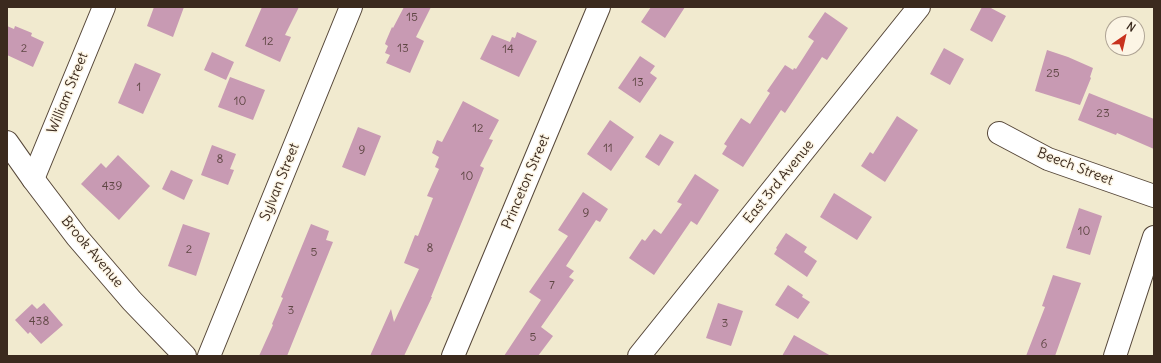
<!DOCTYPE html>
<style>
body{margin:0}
#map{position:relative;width:1161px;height:363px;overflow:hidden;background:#f1eacf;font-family:Delius,sans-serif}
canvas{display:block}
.frame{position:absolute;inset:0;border:8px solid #3b2a1e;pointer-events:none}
.north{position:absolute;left:1105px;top:16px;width:40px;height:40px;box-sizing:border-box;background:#fcf5e5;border:1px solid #afa495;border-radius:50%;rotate:34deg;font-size:11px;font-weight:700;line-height:16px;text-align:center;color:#3b2a1e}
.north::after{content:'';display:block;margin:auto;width:14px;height:18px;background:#c8321e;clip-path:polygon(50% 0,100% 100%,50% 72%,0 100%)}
</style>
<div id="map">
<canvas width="1161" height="363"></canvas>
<div class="frame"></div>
<div class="north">N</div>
</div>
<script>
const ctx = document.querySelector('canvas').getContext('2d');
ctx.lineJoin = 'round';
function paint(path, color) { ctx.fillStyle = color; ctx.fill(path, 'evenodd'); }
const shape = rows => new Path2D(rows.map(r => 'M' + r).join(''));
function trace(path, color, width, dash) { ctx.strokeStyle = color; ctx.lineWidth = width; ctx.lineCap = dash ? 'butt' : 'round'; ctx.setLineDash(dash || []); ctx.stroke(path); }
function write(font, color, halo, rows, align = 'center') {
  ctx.font = font + ' Delius,sans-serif'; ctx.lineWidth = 3; ctx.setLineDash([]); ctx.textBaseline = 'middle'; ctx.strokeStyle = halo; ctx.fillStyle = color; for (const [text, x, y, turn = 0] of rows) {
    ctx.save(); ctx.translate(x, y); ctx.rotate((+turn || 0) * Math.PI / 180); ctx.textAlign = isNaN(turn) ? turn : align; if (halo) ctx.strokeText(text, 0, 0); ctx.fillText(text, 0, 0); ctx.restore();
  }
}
paint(shape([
 [154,7,184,7,173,37,147,26],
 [262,7,299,7,285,35,291,37,280,62,245,46],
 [404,7,431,7,416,37,424,41,410,73,386,63,390,55,385,53,388,46,385,44,386,41,392,27,393,28],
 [651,7,685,7,665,38,641,22],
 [982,7,989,7,1006,16,992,42,970,30],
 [825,12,848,28,827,60,822,57,785,113,781,110,743,167,722,154,727,146,724,144,741,118,750,124,770,93,767,91,785,65,793,70,794,68,796,69,814,41,808,37],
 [7,26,14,29,15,26,32,33,31,36,44,42,33,67,7,55],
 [517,32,537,41,519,77,480,59,492,35,510,42,512,37,515,38],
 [944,48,964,59,950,85,930,74],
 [1047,50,1068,57,1093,68,1090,77,1091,78,1080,105,1035,91],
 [212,52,234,62,226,80,204,70],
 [640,56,655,66,650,73,657,78,640,103,618,88],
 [135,63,161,74,143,114,118,103],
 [230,77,265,90,253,120,218,107],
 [1089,93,1154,119,1154,149,1117,133,1116,135,1078,120],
 [463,101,499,120,489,139,493,140,480,166,484,168,431,297,432,297,404,356,370,356,391,309,394,322,419,269,404,263,415,235,418,236,433,198,427,196,439,169,435,167,439,157,432,153,437,140,442,142],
 [897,116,918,130,885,182,861,166,870,152,873,154],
 [610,120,634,137,611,171,587,154],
 [358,127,381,136,365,176,342,167],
 [660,134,674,142,659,166,645,157],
 [212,145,236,154,230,169,234,170,228,185,201,175],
 [118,155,150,186,119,220,81,184,101,163,106,168],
 [171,170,193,180,184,200,162,189],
 [695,174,719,190,697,225,691,221,654,275,629,258,642,239,645,241,654,229,661,234,682,204,677,202],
 [583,192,608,209,600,222,596,220,566,266,574,271,569,277,574,280,541,327,553,336,538,356,504,356,541,300,529,292,568,236,558,230],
 [834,193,872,217,857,240,820,217],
 [1079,208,1102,216,1090,255,1066,248],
 [183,224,210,233,196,276,168,266],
 [311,224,329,231,326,240,333,242,287,356,259,356,273,325,272,324,283,298,281,297],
 [786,233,807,247,804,252,817,261,807,277,774,254,777,249,776,248],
 [1053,275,1081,283,1055,356,1026,356,1045,307,1042,306],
 [788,285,803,295,802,297,810,302,798,319,775,305],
 [44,303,63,325,41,344,30,332,28,334,15,320,32,304,37,309],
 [718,303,743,311,731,346,706,338],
 [794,335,831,356,782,356]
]), '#c89ab3');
const minor = shape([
 [999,133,1048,159,1154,196],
 [33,179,104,7],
 [209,356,351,7],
 [453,356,599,7],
 [639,356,919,7],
 [1115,356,1154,237]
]);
const tertiary = shape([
 [7,142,33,179,77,237,132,301,185,356]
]);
trace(minor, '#564739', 24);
trace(tertiary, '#564739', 24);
trace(minor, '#fff', 22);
trace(tertiary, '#fff', 22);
write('12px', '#5e4643', null, [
 ["15",412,18],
 ["12",268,42],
 ["2",24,49],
 ["13",403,49],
 ["14",508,50],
 ["25",1053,74],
 ["13",638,83],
 ["1",139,88],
 ["10",240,102],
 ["23",1103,114],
 ["12",478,129],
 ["11",608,149],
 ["9",362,151],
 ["8",220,160],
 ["10",467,177],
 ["439",112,187],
 ["9",586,214],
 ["10",1084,232],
 ["8",430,249],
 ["2",189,250],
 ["5",314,253],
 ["7",552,286],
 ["3",291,311],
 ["438",39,322],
 ["3",725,324],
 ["5",533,338],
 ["6",1044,345]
]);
write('14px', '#3b2a1e', '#fcf5e5', [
 ["William Street",68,93,-68],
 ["Beech Street",1075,167,21],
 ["Sylvan Street",280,182,-68],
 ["Princeton Street",526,182,-67],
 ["East 3rd Avenue",779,182,-51],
 ["Brook Avenue",92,252,50]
]);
</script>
